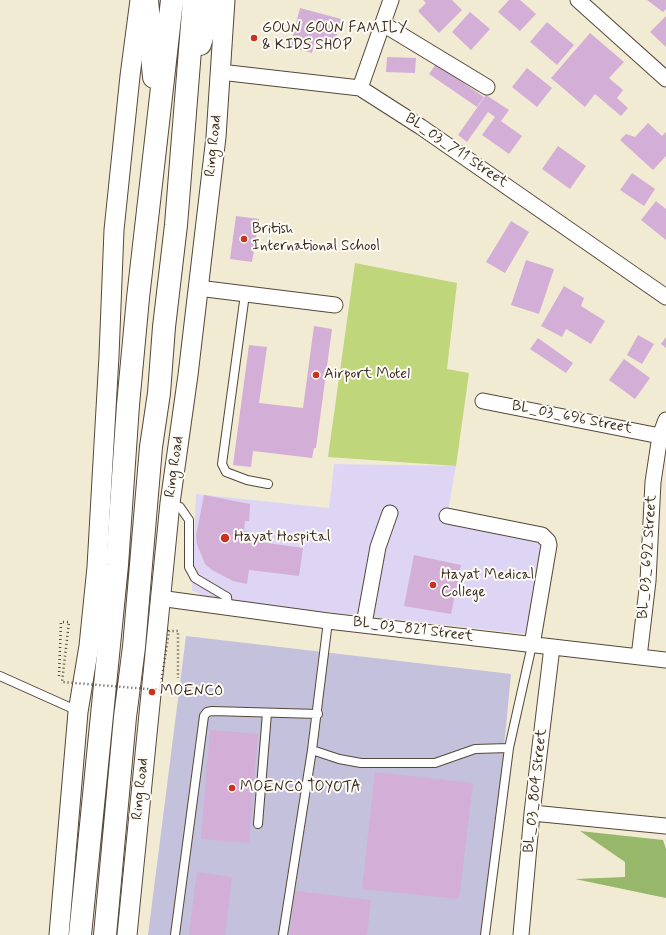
<!DOCTYPE html>
<style>
body{margin:0}
canvas{display:block;background:#f2ebd4}
</style>
<canvas width="666" height="935"></canvas>
<script>
const ctx = document.querySelector('canvas').getContext('2d');
ctx.lineJoin = 'round';
function paint(path, color) { ctx.fillStyle = color; ctx.fill(path, 'evenodd'); }
const shape = rows => new Path2D(rows.map(r => 'M' + r).join(''));
function trace(path, color, width, dash) { ctx.strokeStyle = color; ctx.lineWidth = width; ctx.lineCap = dash ? 'butt' : 'round'; ctx.setLineDash(dash || []); ctx.stroke(path); }
function write(font, color, halo, rows, align = 'center') {
  ctx.font = font + ' Mynerve,sans-serif'; ctx.lineWidth = 4; ctx.setLineDash([]); ctx.textBaseline = 'middle'; ctx.strokeStyle = halo; ctx.fillStyle = color; for (const [text, x, y, turn = 0] of rows) {
    ctx.save(); ctx.translate(x, y); ctx.rotate((+turn || 0) * Math.PI / 180); ctx.textAlign = isNaN(turn) ? turn : align; if (halo) ctx.strokeText(text, 0, 0); ctx.fillText(text, 0, 0); ctx.restore();
  }
}
paint(shape([
 [334,464,456,466,447,516,548,541,527,634,254,604,205,597,192,590,196,494,329,508]
]), '#ded5f5');
paint(shape([
 [186,636,511,674,486,935,148,935]
]), '#c3c1db');
paint(shape([
 [355,263,457,283,447,369,469,373,456,466,328,457]
]), '#bfd67a');
paint(shape([
 [580,831,663,840,666,849,666,898,575,879,625,877,625,862]
]), '#97b76a');
paint(shape([
 [423,0,452,0,462,10,439,33,418,11,426,3],
 [509,0,520,0,536,14,520,31,498,12],
 [647,0,666,0,666,9,663,12],
 [300,8,341,19,333,49,314,44,312,53,290,47],
 [470,12,490,29,471,50,452,32],
 [666,16,666,47,650,32],
 [547,22,574,45,557,65,530,42],
 [590,33,624,62,609,78,623,90,617,98,628,108,621,116,595,94,585,107,551,78],
 [387,57,416,58,415,73,386,72],
 [436,64,484,97,477,107,429,74],
 [527,68,552,88,537,107,512,87],
 [486,95,509,110,501,121,522,136,509,154,482,135,495,117,488,112,467,142,458,135],
 [648,123,662,136,666,132,666,156,653,170,620,140,626,134,635,137],
 [558,146,586,166,570,189,542,169],
 [632,173,655,189,644,206,620,190],
 [656,201,666,209,666,240,641,220],
 [236,216,259,219,252,262,230,259],
 [511,221,529,232,505,273,486,262],
 [526,260,554,269,539,314,511,305],
 [564,286,584,298,581,306,605,321,591,344,566,329,562,337,541,326],
 [314,326,332,329,316,448,314,448,312,458,253,451,251,467,233,465,249,345,267,347,259,403,303,408],
 [638,335,654,344,642,364,627,355],
 [666,337,666,348,661,344],
 [538,338,573,363,566,373,530,349],
 [624,359,650,378,635,399,609,380],
 [204,495,250,504,249,521,245,521,244,531,253,533,253,541,303,548,299,576,249,570,247,584,233,581,212,570,205,564,197,544,196,536],
 [414,555,461,565,451,614,404,606],
 [210,730,258,734,249,843,201,839],
 [375,772,473,783,459,899,362,889],
 [197,872,232,877,225,935,189,935],
 [295,891,371,900,367,935,290,935]
]), '#d3aed6');
const service = shape([
 [245,294,222,464,226,472,247,480,268,484],
 [170,503,180,507,189,520,189,567,195,578,227,597,228,607],
 [328,621,312,750,339,759,361,763,435,763,475,749,509,748],
 [0,676,78,711],
 [258,824,267,713],
 [175,935,204,716,207,712,212,711,318,714],
 [283,935,312,750],
 [485,935,509,748,532,645]
]);
const minor = shape([
 [578,0,666,79],
 [383,24,487,87],
 [220,72,360,88,421,127,666,297],
 [360,88,391,0],
 [198,288,335,305],
 [483,401,660,436],
 [447,516,542,535,548,541,549,545,532,645],
 [159,598,328,621,666,660],
 [364,624,378,547,390,513],
 [639,657,648,581,653,482,660,436,666,420],
 [532,813,666,826],
 [521,935,532,813,552,647]
]);
const tertiary = shape([
 [59,935,78,712,89,646,97,567,109,356,114,230,130,76,140,0],
 [127,935,170,503,188,375,216,137,225,0]
]);
const trunk = shape([
 [147,0,154,77],
 [200,44,213,0],
 [80,935,117,565,128,405,138,298,172,0],
 [105,935,125,717,134,647,151,447,159,393,164,327,176,225,194,0]
]);
trace(service, '#564739', 10);
trace(minor, '#564739', 17);
trace(tertiary, '#564739', 21);
trace(trunk, '#564739', 24);
trace(service, '#fff', 8);
trace(minor, '#fff', 15);
trace(tertiary, '#fff', 19);
trace(trunk, '#fff', 22);
trace(shape([
 [59,676,61,622,69,622,62,682,160,690,169,631,178,631,178,678]
]), '#564739', 2.5, [1, 3]);
for (const [x, y, r, color] of [
 [254,38,4,"#c8321e"],
 [244,239,4,"#c8321e"],
 [316,375,4,"#c8321e"],
 [225,538,5,"#c8321e"],
 [433,585,4,"#c8321e"],
 [152,692,4,"#c8321e"],
 [232,788,4,"#c8321e"]
]) { const dot = new Path2D(); dot.arc(x, y, r, 0, 2 * Math.PI); ctx.fillStyle = color; ctx.fill(dot); trace(dot, '#fdfcf7', 1.5); }
write('15px', '#3b2a1e', '#fdfcf7', [
 ["GOUN GOUN FAMILY",262,29],
 ["& KIDS SHOP",262,46],
 ["British",252,230],
 ["International School",252,247],
 ["Airport Motel",324,375],
 ["Hayat Hospital",234,538],
 ["Hayat Medical",441,576],
 ["College",441,593],
 ["MOENCO",160,692],
 ["MOENCO TOYOTA",240,788]
], 'left');
write('15px', '#3b2a1e', '#fdfcf7', [
 ["Ring Road",214,146,-84],
 ["BL_03_711 Street",456,151,34],
 ["BL_03_696 Street",572,418,11],
 ["Ring Road",175,467,-82],
 ["BL_03_692 Street",648,557,-86],
 ["BL_03_821 Street",413,630,7],
 ["Ring Road",141,789,-84],
 ["BL_03_804 Street",536,791,-84]
]);
</script>
